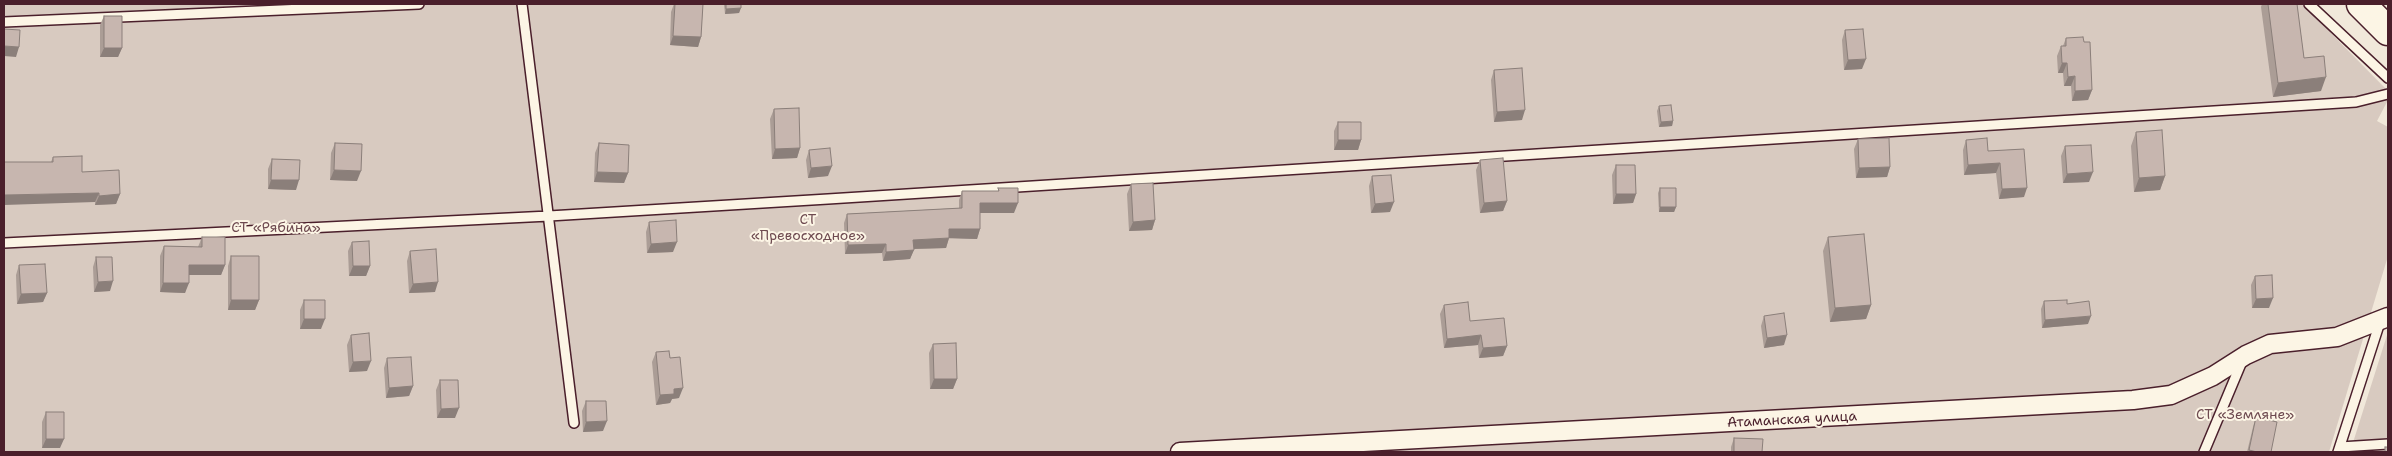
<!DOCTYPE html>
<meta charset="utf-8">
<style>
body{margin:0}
#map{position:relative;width:2392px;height:456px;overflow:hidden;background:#f1e8da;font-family:"Shantell Sans",sans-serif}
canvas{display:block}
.frame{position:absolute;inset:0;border:5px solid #4a1f2b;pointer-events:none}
</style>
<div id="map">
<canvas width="2392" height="456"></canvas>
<div class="frame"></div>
</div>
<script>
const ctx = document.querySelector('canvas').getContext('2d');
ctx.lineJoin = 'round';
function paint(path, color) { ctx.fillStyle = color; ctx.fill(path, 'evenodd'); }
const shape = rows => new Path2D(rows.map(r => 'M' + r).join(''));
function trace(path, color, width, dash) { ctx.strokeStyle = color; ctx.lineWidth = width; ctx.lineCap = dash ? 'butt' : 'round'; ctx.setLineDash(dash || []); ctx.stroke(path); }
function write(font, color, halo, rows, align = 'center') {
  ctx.font = font + ' "Shantell Sans",sans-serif'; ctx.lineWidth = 4; ctx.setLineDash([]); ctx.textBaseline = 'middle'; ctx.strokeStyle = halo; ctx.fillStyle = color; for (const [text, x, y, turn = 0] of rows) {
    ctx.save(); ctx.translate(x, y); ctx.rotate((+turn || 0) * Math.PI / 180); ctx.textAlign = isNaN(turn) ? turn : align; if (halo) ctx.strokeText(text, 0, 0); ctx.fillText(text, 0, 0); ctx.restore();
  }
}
paint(shape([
 [4,4,2302,4,2388,91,2388,100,2377,121,2388,127,2388,256,2329,452,4,452],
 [2388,332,2388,452,2350,452]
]), '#d8cac0');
const lane = shape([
 [522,4,574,423],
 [2309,4,2388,78],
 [4,22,419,4],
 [4,243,549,216,828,199,2356,102,2388,94],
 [2340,447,2388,444],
 [2204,452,2243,359],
 [2338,452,2381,319]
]);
const street = shape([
 [1180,452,2133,400,2171,395,2213,376,2246,355,2270,344,2337,337,2388,317]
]);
const highway = shape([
 [2361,4,2388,31]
]);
trace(lane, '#4a1f2b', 12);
trace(street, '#4a1f2b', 21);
trace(highway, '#4a1f2b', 31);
trace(lane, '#fcf5e5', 9);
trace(street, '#fcf5e5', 18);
trace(highway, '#fcf5e5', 28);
paint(shape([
 [674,4,703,4,701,37,698,47,670,45,671,12],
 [724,4,741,4,739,13,725,14],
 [2262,4,2297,4,2304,58,2321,91,2273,97,2261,7],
 [104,16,122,48,118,57,100,57,100,25],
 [1845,30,1862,69,1844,70,1842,40],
 [2066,38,2084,42,2092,90,2088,100,2072,101,2071,86,2064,86,2063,73,2058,73,2057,56,2061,46,2063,46],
 [1494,70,1522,120,1494,122,1491,80],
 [1659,106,1673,121,1672,126,1659,127,1657,111],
 [774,109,800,148,797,158,772,159,770,119],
 [1338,122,1361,140,1358,150,1334,150,1334,131],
 [2136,132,2165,176,2160,190,2134,192,2131,146],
 [1858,139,1890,167,1887,177,1856,178,1854,149],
 [1966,140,1988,151,2024,149,2024,197,1999,199,1996,173,1964,175,1963,150],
 [335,143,357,181,330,180,331,153],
 [599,143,628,173,624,183,594,182,595,153],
 [2065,146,2089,182,2063,183,2061,156],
 [809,150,828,176,808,178,806,160],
 [53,157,82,172,120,194,116,204,95,205,95,202,51,162],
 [272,159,296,190,268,189,268,169],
 [1480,160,1507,201,1503,211,1480,213,1476,170],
 [1616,165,1636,194,1633,203,1613,204,1612,175],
 [1372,176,1390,212,1371,213,1369,186],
 [1131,184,1155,220,1152,230,1129,231,1127,194],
 [998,188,1014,213,980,213,980,229,977,239,949,238,946,248,914,249,910,259,883,261,882,253,845,254,844,223,847,214,959,208,959,200,962,191,998,191],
 [1660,188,1676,207,1674,212,1659,212,1658,193],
 [649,222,673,252,647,253,646,232],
 [202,237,225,265,221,275,189,275,185,293,160,292,160,256,164,246,198,247],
 [1828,237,1871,305,1866,319,1830,322,1823,251],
 [352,242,370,266,366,276,349,276,348,251],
 [410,251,435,292,409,293,407,261],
 [231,256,259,300,255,310,228,310,228,266],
 [96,257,110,291,94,292,93,267],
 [19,265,47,293,43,302,17,304,16,275],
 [2255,276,2269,308,2252,308,2251,285],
 [304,300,321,329,300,329,300,310],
 [2044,301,2067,304,2088,324,2042,328,2041,309],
 [1444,305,1507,346,1503,356,1479,358,1478,345,1444,348,1440,314],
 [1764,316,1784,345,1764,348,1761,326],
 [351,335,367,371,349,372,347,345],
 [933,344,957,379,953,389,930,389,929,353],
 [656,352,670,358,679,398,672,399,670,403,656,405,652,362],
 [387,358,413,386,409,396,386,398,384,368],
 [440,380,455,418,437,418,436,390],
 [586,401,603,431,583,432,582,411],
 [46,412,60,448,42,448,42,422],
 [2256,417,2271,452,2247,452,2253,427],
 [1734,438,1762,452,1731,452,1731,447]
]), '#ab9d96');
paint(shape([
 [741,8,739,13,725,14,726,9],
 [673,36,701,37,698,47,670,45],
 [4,46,19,47,16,57,4,56],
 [104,48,122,48,118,57,100,57],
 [1866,59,1862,69,1844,70,1848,60],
 [2062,63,2067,63,2063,73,2058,73],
 [2075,76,2071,86,2064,86,2068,77],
 [2326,77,2321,91,2273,97,2278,83],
 [2092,90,2088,100,2072,101,2075,91],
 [1525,110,1522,120,1494,122,1497,112],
 [1673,121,1672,126,1659,127,1661,122],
 [1338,140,1361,140,1358,150,1334,150],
 [800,148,797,158,772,159,775,149],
 [2000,163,1996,173,1964,175,1968,165],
 [832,166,828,176,808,178,811,168],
 [1890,167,1887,177,1856,178,1859,168],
 [334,170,361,171,357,181,330,180],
 [597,172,628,173,624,183,594,182],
 [2093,172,2089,182,2063,183,2067,174],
 [2165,176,2160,190,2134,192,2139,178],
 [271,180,299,180,296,190,268,189],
 [2027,188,2024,197,1999,199,2002,189],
 [99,193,95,202,4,205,4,195],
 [120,194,116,204,95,205,99,196],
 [1616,194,1636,194,1633,203,1613,204],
 [1507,201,1503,211,1480,213,1484,203],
 [1394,202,1390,212,1371,213,1375,204],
 [980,203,1018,203,1014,213,977,213],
 [1660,207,1676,207,1674,212,1659,212],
 [1155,220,1152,230,1129,231,1133,222],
 [949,229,980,229,977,239,945,238],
 [949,238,946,248,910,249,913,240],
 [677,242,673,252,647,253,651,244],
 [886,244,882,253,845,254,848,245],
 [914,250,910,259,883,261,886,252],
 [189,265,225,265,221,275,186,275],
 [353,266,370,266,366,276,349,276],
 [113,281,110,291,94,292,98,282],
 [438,282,435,292,409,293,413,284],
 [163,283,189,283,185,293,160,292],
 [47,293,43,302,17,304,21,294],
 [2273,298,2269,308,2252,308,2256,299],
 [231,300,259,300,255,310,228,310],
 [1871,305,1866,319,1830,322,1835,308],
 [2091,316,2088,324,2042,328,2045,320],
 [304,319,325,319,321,329,300,329],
 [1481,335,1478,345,1444,348,1447,339],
 [1787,335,1784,345,1764,348,1767,338],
 [1507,346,1503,356,1479,358,1483,348],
 [371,361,367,371,349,372,353,362],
 [934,379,957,379,953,389,930,389],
 [413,386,409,396,386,398,389,388],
 [683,388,679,398,672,399,670,403,656,405,660,395,674,389],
 [459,408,455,418,437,418,441,409],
 [607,421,603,431,583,432,586,422],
 [46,439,64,439,60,448,42,448]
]), '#8b7f7a');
const building = shape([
 [675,4,703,4,701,37,673,36,675,4],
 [726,4,741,4,741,8,726,9,726,4],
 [2268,4,2297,4,2304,58,2324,56,2326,77,2278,83,2268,4],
 [104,16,122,16,122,48,104,48,104,16],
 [4,29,20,30,19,47,4,46,4,29],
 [1863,29,1866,59,1848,60,1845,30,1863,29],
 [2083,37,2084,42,2090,42,2092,90,2075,91,2075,76,2068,77,2067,63,2062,63,2061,46,2066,46,2066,38,2083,37],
 [1522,68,1525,110,1497,112,1494,70,1522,68],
 [1671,105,1673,121,1661,122,1659,106,1671,105],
 [799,108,800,148,775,149,774,109,799,108],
 [1338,122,1361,122,1361,140,1338,140,1338,122],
 [2162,130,2165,176,2139,178,2136,132,2162,130],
 [1889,138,1890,167,1859,168,1858,139,1889,138],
 [1987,138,1988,151,2024,149,2027,188,2002,189,2000,163,1968,165,1966,140,1987,138],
 [335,143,362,144,361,171,334,170,335,143],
 [599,143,629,145,628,173,597,172,599,143],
 [2091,145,2093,172,2067,174,2065,146,2091,145],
 [830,148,832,166,811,168,809,150,830,148],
 [82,156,82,172,119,170,120,194,99,196,99,193,4,195,4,162,53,162,53,157,82,156],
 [1503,158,1507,201,1484,203,1480,160,1503,158],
 [272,159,300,160,299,180,271,180,272,159],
 [1616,165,1635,165,1636,194,1616,194,1616,165],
 [1391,175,1394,202,1375,204,1372,176,1391,175],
 [1153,183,1155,220,1133,222,1131,184,1153,183],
 [998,188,1018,188,1018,203,980,203,980,229,949,229,949,238,913,240,914,250,886,252,886,244,848,245,847,214,962,208,962,191,999,191,998,188],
 [1660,188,1676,188,1676,207,1660,207,1660,188],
 [676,220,677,242,651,244,649,222,676,220],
 [1864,234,1871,305,1835,308,1828,237,1864,234],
 [202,237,225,237,225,265,189,265,189,283,163,283,164,246,202,247,202,237],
 [369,241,370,266,353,266,352,242,369,241],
 [436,249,438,282,413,284,410,251,436,249],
 [231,256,259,256,259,300,231,300,231,256],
 [96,257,112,257,113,281,98,282,96,257],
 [45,264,47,293,21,294,19,265,45,264],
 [2272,275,2273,298,2256,299,2255,276,2272,275],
 [304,300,325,300,325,319,304,319,304,300],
 [2067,300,2067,304,2089,301,2091,316,2045,320,2044,301,2067,300],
 [1468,302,1470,321,1504,318,1507,346,1483,348,1481,335,1447,339,1444,305,1468,302],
 [1784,313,1787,335,1767,338,1764,316,1784,313],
 [369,333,371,361,353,362,351,335,369,333],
 [956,343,957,379,934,379,933,344,956,343],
 [669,351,670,358,680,357,683,388,674,389,674,394,660,395,656,352,669,351],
 [411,357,413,386,389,388,387,358,411,357],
 [440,380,458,380,459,408,441,409,440,380],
 [586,401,606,401,607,421,586,422,586,401],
 [46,412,64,412,64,439,46,439,46,412],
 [2256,417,2277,422,2271,452,2257,452,2249,450,2256,417],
 [1734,438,1763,439,1762,452,1734,452,1734,438],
 [2385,447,2388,447,2388,452,2385,452,2385,447]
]);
paint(building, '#c7b6af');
trace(building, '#8b7f7a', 1);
write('14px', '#6e4a50', '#fcf5e5', [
 ["СТ",808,220],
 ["«Превосходное»",808,236],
 ["СТ «Рябина»",276,228],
 ["СТ «Земляне»",2245,415]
]);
write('14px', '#4a1f2b', '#fcf5e5', [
 ["Атаманская улица",1792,420,-3]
]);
</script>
